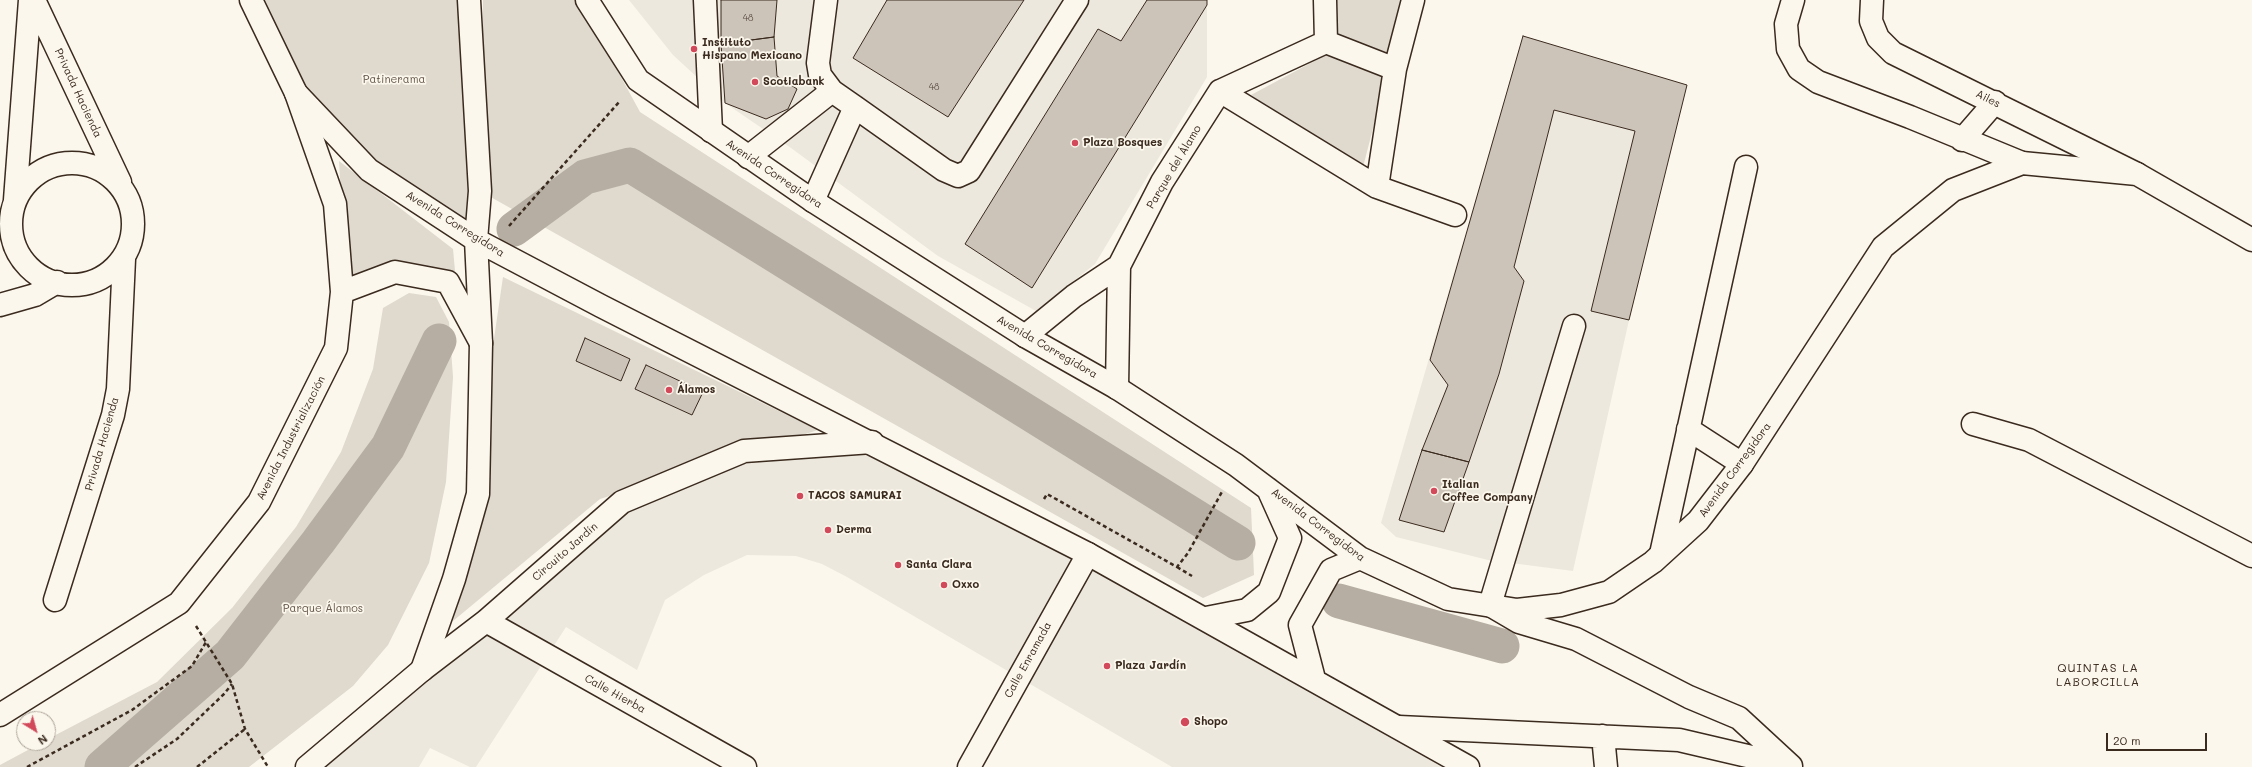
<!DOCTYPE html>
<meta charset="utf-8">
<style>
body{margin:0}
#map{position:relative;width:2252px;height:767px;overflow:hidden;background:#fbf7ec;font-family:Mali,sans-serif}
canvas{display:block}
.north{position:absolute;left:16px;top:711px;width:40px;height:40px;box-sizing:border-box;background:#fbf7ec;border:1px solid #aea59a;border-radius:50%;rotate:143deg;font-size:11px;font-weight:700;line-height:16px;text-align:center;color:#3b2a1e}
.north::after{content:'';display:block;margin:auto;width:14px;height:18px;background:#d1495b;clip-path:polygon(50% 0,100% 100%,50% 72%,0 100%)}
.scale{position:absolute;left:2106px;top:733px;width:101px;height:18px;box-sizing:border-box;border:2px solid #3b2a1e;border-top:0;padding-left:5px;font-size:12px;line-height:14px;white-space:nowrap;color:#3b2a1e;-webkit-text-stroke:3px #fbf7ec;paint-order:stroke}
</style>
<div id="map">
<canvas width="2252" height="767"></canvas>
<div class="north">N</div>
<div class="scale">20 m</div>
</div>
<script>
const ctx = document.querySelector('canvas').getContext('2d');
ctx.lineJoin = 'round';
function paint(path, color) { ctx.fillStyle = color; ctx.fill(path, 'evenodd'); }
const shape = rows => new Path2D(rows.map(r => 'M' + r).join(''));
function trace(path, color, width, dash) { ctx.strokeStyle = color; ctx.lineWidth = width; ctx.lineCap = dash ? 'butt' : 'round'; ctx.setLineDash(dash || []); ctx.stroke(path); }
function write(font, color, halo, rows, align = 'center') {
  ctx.font = font + ' Mali,sans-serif'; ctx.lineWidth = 3.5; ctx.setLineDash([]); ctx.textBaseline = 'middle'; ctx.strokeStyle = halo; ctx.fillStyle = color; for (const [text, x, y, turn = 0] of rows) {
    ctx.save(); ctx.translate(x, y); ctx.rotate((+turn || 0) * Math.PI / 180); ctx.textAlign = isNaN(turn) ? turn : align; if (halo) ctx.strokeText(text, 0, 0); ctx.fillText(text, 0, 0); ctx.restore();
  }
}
paint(shape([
 [629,0,1207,0,1207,77,1095,264,1036,311,938,256,791,148,725,103,673,55],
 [1523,36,1687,85,1629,320,1573,571,1488,560,1396,537,1381,523],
 [872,442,1468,767,1172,767,847,577,822,564,796,556,747,555,704,575,665,600,637,670,566,627,476,767,470,767,430,748,419,767,307,767,622,502,744,451]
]), '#ede8dd');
paint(shape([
 [251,0,469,0,480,183,483,0,579,0,640,112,1251,508,1254,575,1203,598,480,191,476,240,424,206,296,93],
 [1336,0,1406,0,1362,171,1251,95,1333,51],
 [339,161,453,249,455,271,346,278],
 [503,277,818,430,600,499,453,621],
 [409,293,436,297,449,322,453,377,446,482,429,563,388,645,353,686,249,767,0,767,0,765,41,743,48,743,48,739,157,682,232,608,296,527,341,452,373,369,383,308]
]), '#dfd9ce');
trace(shape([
 [514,229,585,177,630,165,1238,543],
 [1339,601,1502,646],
 [102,767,230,655,318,542,388,447,439,341]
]), '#b6aea2', 35);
const building = shape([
 [721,0,777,0,774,37,721,44,721,0],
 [887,0,1024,0,948,117,853,58,887,0],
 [1147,0,1207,0,1207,5,1032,288,965,244,1098,29,1121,41,1147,0],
 [1523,36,1687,85,1629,320,1591,311,1635,131,1554,110,1514,267,1524,281,1499,374,1469,462,1422,450,1448,385,1430,360,1523,36],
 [774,37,777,76,797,89,788,109,766,119,725,103,721,44,774,37],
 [585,338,630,359,621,381,576,361,585,338],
 [646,365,703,392,692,415,635,389,646,365],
 [1422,450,1469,462,1444,532,1399,520,1422,450]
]);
paint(building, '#ccc4b9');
trace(building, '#3b2a1e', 1);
const minor = shape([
 [34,0,120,182],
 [705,0,711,131],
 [826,0,818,63,820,75,832,91,855,107,944,170,958,176,969,171,1077,0],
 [1325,0,1326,42],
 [1793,0,1786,24,1788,49,1799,69,1818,82,1910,117,2022,163],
 [1872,0,1871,21,1878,38,1893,53,2137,174],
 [1220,91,1377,187,1455,215],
 [1962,140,1995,102],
 [748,157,832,91],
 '11 224a61 61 0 1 1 122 0a61 61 0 1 1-122 0Z',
 [1377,187,1395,69,1413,0],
 [15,200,30,0],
 [813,201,855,107],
 [342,292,395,272,448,282,481,343],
 [0,305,35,295,57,282],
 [1574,326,1490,605,1519,622,1576,639,1689,697,1739,718,1791,766],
 [1025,336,1074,296,1119,266],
 [1117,388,1119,266,1162,182,1220,91,1326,42,1395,69],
 [1973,424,2029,440,2252,556],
 [1688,429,1742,464],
 [1661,554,1746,167],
 [55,600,113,415,118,389,124,259],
 [486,621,745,767],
 [0,715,179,603,259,502,336,348,342,292,335,204,296,93],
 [1399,727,1679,740,1790,766],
 [1603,736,1606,767],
 [307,767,422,670,486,621,622,502,744,451,872,442],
 [969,767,1088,554]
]);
const major = shape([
 [251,0,296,93,369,170,476,240,601,306,1088,554,1468,767],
 [587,0,638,80,813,201,1025,336,1117,388,1236,465,1360,558,1448,599,1517,610,1561,605,1609,592,1653,562,1698,521,1742,464,1883,247,1953,190,2022,163,2137,174,2252,240],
 [1206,618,1247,610,1269,592,1290,538,1268,489],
 [422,670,454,579,478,494,481,343,476,240,480,191,469,0],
 [1314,679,1300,625,1331,570,1360,558]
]);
trace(minor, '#3b2a1e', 25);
trace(major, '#3b2a1e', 25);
trace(shape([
 [509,226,620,101],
 [1044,499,1047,494,1177,567,1188,553,1223,490],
 [1177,567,1192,576],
 [196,626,232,684,245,729,268,767],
 [27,767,132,710,192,666,206,642],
 [135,767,177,739,224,694,232,684],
 [197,767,245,729]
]), '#3b2a1e', 2.5, [4, 3]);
trace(minor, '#fbf7ec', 22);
trace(major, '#fbf7ec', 22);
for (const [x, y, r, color] of [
 [694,49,4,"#d1495b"],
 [755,82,4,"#d1495b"],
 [1075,143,4,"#d1495b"],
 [669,390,4,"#d1495b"],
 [1434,491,4,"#d1495b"],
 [800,496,4,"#d1495b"],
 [828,530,4,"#d1495b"],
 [898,565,4,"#d1495b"],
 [944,585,4,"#d1495b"],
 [1107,666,4,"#d1495b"],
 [1185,722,5,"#d1495b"]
]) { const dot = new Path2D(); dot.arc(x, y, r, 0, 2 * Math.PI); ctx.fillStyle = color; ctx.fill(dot); trace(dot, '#fbf7ec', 1.5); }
write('9px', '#5f5045', null, [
 ["48",748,18],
 ["48",934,87]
]);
write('bold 11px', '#3b2a1e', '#fbf7ec', [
 ["Instituto",702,43],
 ["Hispano Mexicano",702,56],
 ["Scotiabank",763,82],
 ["Plaza Bosques",1083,143],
 ["Álamos",677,390],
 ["Italian",1442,485],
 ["Coffee Company",1442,498],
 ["TACOS SAMURAI",808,496],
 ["Derma",836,530],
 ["Santa Clara",906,565],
 ["Oxxo",952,585],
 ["Plaza Jardín",1115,666],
 ["Shopo",1194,722]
], 'left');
write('11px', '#64564a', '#fbf7ec', [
 ["Patinerama",394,80],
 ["Parque Álamos",323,609]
]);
write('11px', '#3b2a1e', '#fbf7ec', [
 ["Privada Hacienda",78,93,65],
 ["Ailes",1988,99,26],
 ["Parque del Álamo",1174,167,-59],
 ["Avenida Corregidora",774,174,34],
 ["Avenida Corregidora",455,224,32],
 ["Avenida Corregidora",1047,347,30],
 ["Avenida Industrialización",291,438,-63],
 ["Privada Hacienda",102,444,-74],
 ["Avenida Corregidora",1735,470,-54],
 ["Avenida Corregidora",1318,525,37],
 ["Circuito Jardín",565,552,-41],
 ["Calle Enramada",1028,660,-61],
 ["Calle Hierba",615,694,29]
]);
ctx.letterSpacing = '1px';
write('12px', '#3b2a1e', '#fbf7ec', [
 ["QUINTAS LA",2098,668],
 ["LABORCILLA",2098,682]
]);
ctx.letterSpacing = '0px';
</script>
